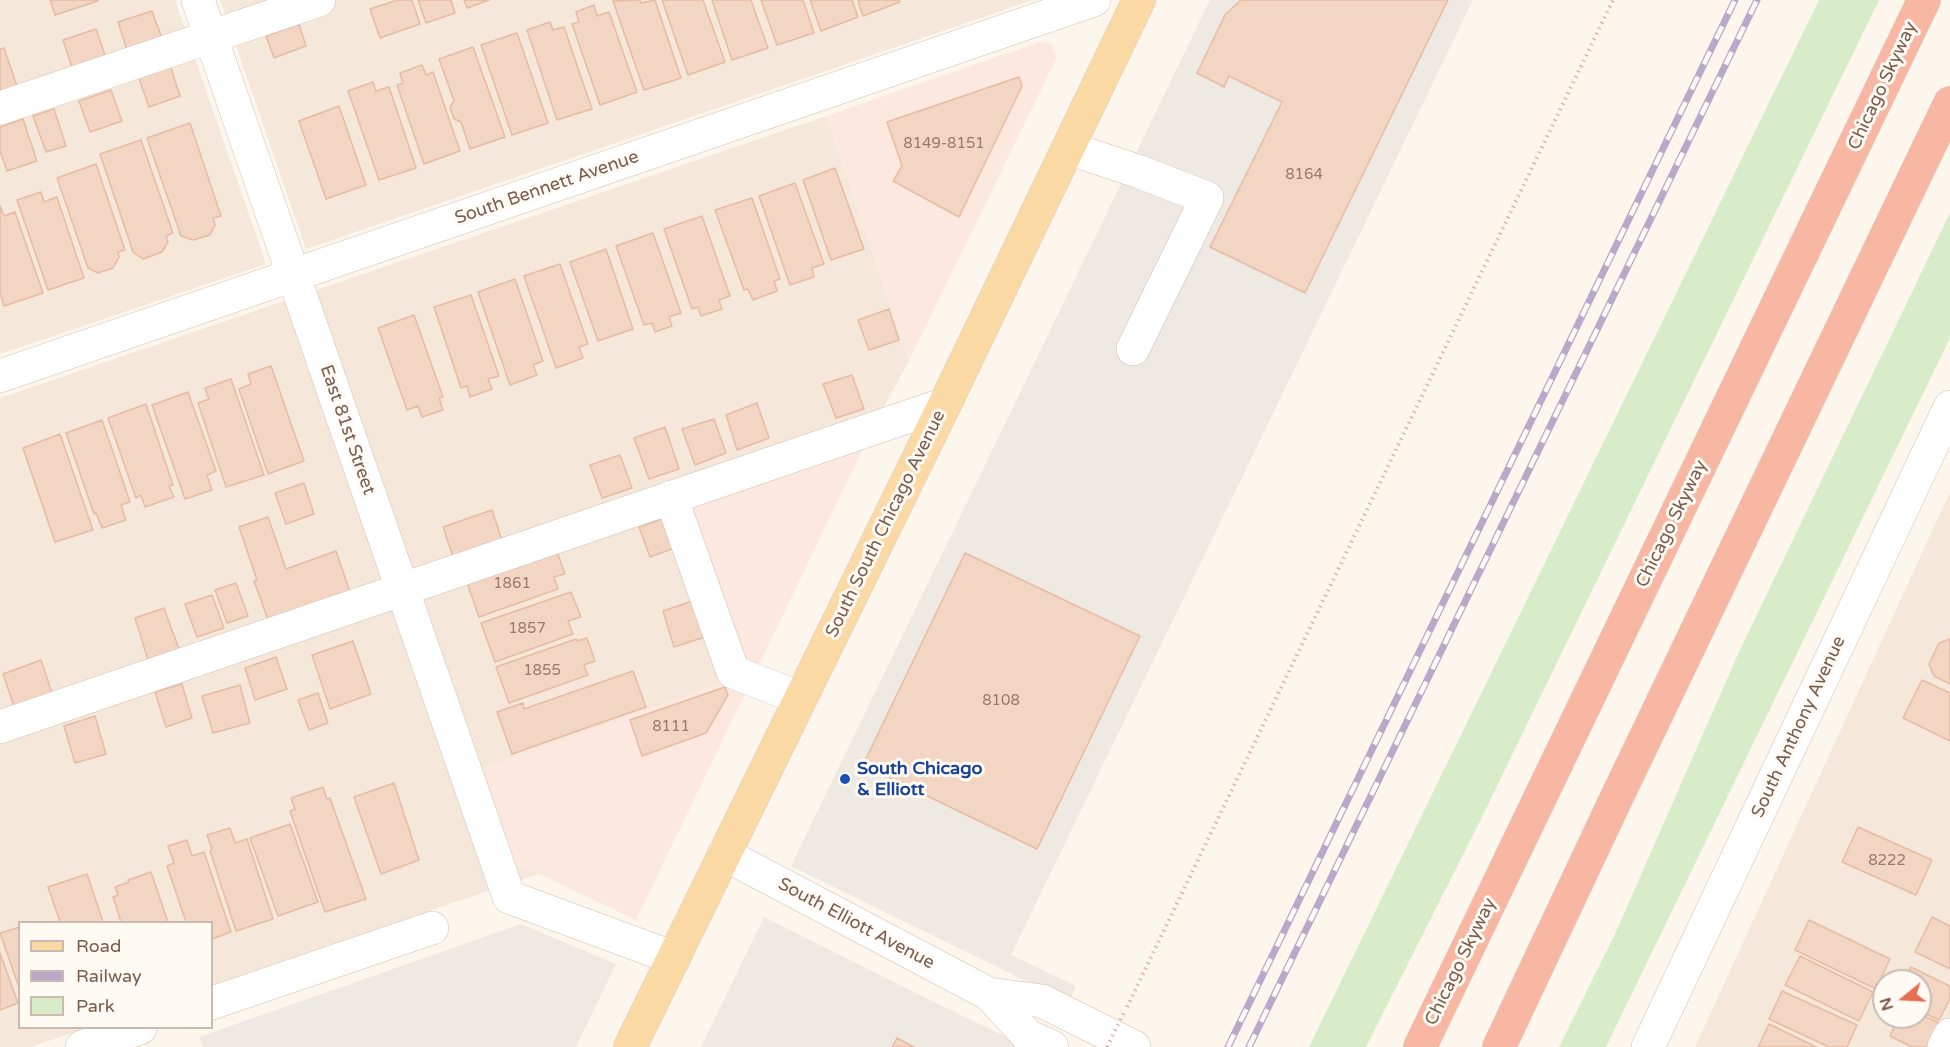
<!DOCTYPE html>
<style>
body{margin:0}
#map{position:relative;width:1950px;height:1047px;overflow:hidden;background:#fdf6ec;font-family:"Varela Round",sans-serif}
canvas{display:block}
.legend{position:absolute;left:18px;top:921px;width:195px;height:108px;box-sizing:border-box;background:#fffaf3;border:2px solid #cabbb1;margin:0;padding:8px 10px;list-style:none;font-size:18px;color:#7a5c4d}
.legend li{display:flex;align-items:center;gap:12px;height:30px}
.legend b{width:30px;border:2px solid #cabbb1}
.north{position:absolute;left:1872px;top:969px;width:60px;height:60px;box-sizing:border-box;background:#fffaf3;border:2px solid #cabbb1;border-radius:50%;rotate:252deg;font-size:16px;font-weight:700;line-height:24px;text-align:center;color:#7a5c4d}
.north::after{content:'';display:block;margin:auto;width:21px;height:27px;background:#e76f51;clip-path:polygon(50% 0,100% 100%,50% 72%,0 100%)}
</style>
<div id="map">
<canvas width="1950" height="1047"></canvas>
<ul class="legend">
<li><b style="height:8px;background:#fbd9a5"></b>Road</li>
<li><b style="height:8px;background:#b9a8c9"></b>Railway</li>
<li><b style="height:16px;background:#d8ecc9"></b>Park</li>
</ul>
<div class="north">N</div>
</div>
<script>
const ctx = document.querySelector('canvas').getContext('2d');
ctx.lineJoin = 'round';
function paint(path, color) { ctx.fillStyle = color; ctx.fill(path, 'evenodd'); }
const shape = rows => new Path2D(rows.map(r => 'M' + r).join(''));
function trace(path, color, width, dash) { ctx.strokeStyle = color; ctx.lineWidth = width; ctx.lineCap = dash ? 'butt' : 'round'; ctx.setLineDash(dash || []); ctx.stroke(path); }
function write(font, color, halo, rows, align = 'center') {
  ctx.font = font + ' "Varela Round",sans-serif'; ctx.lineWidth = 6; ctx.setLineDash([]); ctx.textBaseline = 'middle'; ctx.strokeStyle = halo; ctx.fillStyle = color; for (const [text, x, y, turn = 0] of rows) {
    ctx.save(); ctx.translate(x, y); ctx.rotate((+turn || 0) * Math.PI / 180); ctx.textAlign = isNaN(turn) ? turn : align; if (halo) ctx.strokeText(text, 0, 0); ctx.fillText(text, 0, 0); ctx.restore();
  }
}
paint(shape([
 [0,0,175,0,266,264,0,354],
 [220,0,1033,0,306,249],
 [826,116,909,361,734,679,509,860,538,874,212,985,212,922,20,922,20,1028,88,1028,30,1047,0,1047,0,398],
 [1950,492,1950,1047,1695,1047],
 [1884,981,1920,981,1920,1017,1884,1017]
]), '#f5e8da');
paint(shape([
 [1042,41,1051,44,1057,57,909,361,826,116],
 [873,428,636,920,509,860,480,769,733,679,671,497]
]), '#fde8e0');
paint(shape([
 [1210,0,1473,0,1011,955,1076,986,1069,1002,791,866],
 [764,917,934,1002,1027,1047,701,1047],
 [521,924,616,964,576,1047,203,1047,199,1037]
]), '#efe9e4');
paint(shape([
 [1819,0,1879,0,1480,821,1366,1047,1309,1047],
 [1950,213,1950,338,1606,1047,1559,1047,1615,934,1739,652]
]), '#d8ecc9');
const building = shape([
 [50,0,98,0,98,1,55,15,50,0],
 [397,0,412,0,420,24,380,38,370,9,397,0],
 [418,0,451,0,455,13,426,23,418,0],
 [464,0,489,0,467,8,464,0],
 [640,0,641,3,655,0,681,78,644,90,613,1,640,0],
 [662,0,703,0,725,62,688,75,662,0],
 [712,0,751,0,768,48,732,60,712,0],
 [761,0,803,0,814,33,777,45,761,0],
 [810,0,852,0,858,17,821,31,810,0],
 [858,0,899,0,900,2,863,16,858,0],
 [1241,0,1448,0,1305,293,1210,247,1282,102,1229,76,1224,87,1197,73,1225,15,1241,0],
 [594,5,597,16,609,12,637,92,600,105,572,24,579,22,576,12,594,5],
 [152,11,163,41,128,53,118,22,152,11],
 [550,22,553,30,564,27,592,109,557,120,527,30,550,22],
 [299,24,306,46,274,58,266,36,299,24],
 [96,29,106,58,73,70,63,40,96,29],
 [517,33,548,123,512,135,481,45,517,33],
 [473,47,505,137,470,149,461,122,454,119,450,107,454,101,439,59,473,47],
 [4,48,18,89,0,95,0,49,4,48],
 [170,65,180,96,149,107,138,76,170,65],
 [422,65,426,75,433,72,460,151,424,164,397,85,403,83,400,73,422,65],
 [1019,77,1022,86,959,217,893,181,902,166,887,122,1019,77],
 [373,82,376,91,389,87,416,168,379,180,348,91,373,82],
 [111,90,122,121,90,132,79,101,111,90],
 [339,106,366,185,326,199,299,121,339,106],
 [54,109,66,146,46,152,33,116,54,109],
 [23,119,37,161,7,171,0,151,0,127,23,119],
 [190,123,221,216,213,218,215,225,210,235,193,240,181,236,147,138,190,123],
 [141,140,173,233,166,236,168,242,162,252,143,259,133,252,100,154,141,140],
 [96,164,125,250,118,252,119,257,113,268,98,273,88,268,57,178,96,164],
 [835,168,864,249,831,260,803,180,835,168],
 [795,183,824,264,812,268,814,277,790,285,759,196,795,183],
 [41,192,44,202,57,197,84,278,48,290,17,200,41,192],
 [752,198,780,279,774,281,777,291,753,300,748,289,744,290,715,210,752,198],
 [0,206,4,216,15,212,43,293,4,306,0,293,0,206],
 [702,216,730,296,719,300,722,309,701,316,698,307,692,309,664,229,702,216],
 [653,233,681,313,669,317,672,326,655,332,652,323,644,325,616,246,653,233],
 [606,249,633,329,598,341,570,262,606,249],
 [560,264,588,344,579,347,583,358,556,368,524,276,560,264],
 [515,279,543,361,533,365,537,375,510,385,478,292,515,279],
 [471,295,499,376,488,379,492,389,470,397,467,386,461,388,434,307,471,295],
 [889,309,899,340,869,350,858,320,889,309],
 [414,315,443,397,439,398,443,410,422,417,418,406,407,410,378,328,414,315],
 [271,366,304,461,268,474,239,389,251,384,248,374,271,366],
 [852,375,864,409,836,418,823,384,852,375],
 [231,379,264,475,226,487,198,403,209,399,205,388,231,379],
 [188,392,216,471,207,475,212,490,185,499,152,405,188,392],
 [757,403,769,438,737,450,726,415,757,403],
 [146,404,173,485,169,486,174,497,145,507,141,495,136,498,108,418,146,404],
 [714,419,726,453,695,465,682,429,714,419],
 [102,420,130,502,121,505,126,520,102,528,96,513,94,514,66,433,102,420],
 [665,427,679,469,649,479,634,438,665,427],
 [60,434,93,530,55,542,23,448,60,434],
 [620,455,632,488,602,498,590,465,620,455],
 [304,483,314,514,286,524,275,493,304,483],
 [492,510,502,540,453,557,443,527,492,510],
 [268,517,286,569,336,551,350,592,268,620,254,581,257,580,239,527,268,517],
 [667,517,677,547,650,557,639,527,667,517],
 [556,549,565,574,554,577,558,589,479,617,466,580,556,549],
 [965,553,1140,636,1037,849,863,765,965,553],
 [236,583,248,616,227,623,215,590,236,583],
 [571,592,581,617,568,621,573,634,495,662,481,623,571,592],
 [212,595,224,628,197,637,185,604,212,595],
 [695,600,708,636,674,647,663,611,695,600],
 [164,608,179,649,148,660,135,618,164,608],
 [587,638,595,661,584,665,588,675,509,703,496,667,576,639,577,641,587,638],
 [1950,639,1950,684,1934,676,1929,664,1939,643,1950,639],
 [353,641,371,694,330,709,312,655,353,641],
 [276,657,287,689,255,700,245,668,276,657],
 [41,660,53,696,15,709,3,674,41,660],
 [633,671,646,707,512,754,497,712,523,703,524,709,633,671],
 [1922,680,1950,693,1950,741,1903,718,1922,680],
 [182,684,192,718,166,727,155,692,182,684],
 [240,685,250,723,213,733,202,696,240,685],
 [725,687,728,695,706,733,642,756,630,720,725,687],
 [318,693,328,723,309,730,298,700,318,693],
 [95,716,106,754,75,763,64,726,95,716],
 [394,783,419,860,381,874,354,797,394,783],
 [323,787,327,799,330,798,366,899,325,912,290,811,295,809,291,798,323,787],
 [290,824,318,902,278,916,250,838,290,824],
 [1858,827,1932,860,1916,895,1842,862,1858,827],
 [230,828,235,843,247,839,273,919,236,931,210,851,212,849,207,835,230,828],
 [187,840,192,856,204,852,231,932,212,939,212,922,186,922,167,866,174,863,168,846,187,840],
 [151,872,168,922,121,922,113,897,118,895,115,887,129,882,128,880,151,872],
 [87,874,103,922,60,922,48,887,87,874],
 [1932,917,1950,926,1950,969,1915,952,1932,917],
 [1809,920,1890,959,1876,989,1795,950,1809,920],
 [20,927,20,990,0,933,20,927],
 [0,953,18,1003,0,1010,0,953],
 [1800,956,1873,992,1859,1021,1785,985,1800,956],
 [1911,967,1950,986,1950,999,1939,1020,1920,1011,1920,981,1904,981,1911,967],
 [1782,991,1857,1025,1847,1047,1829,1047,1769,1019,1782,991],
 [1920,1014,1939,1023,1928,1047,1912,1047,1890,1036,1899,1017,1920,1017,1920,1014],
 [1769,1024,1816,1047,1758,1047,1769,1024],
 [897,1038,914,1047,892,1047,897,1038]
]);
paint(building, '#f3d5c3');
trace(building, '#e6bba3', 1.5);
const minor = shape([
 [198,0,509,897,674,958],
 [0,108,319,0],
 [1068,148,1140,172,1207,198,1133,349],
 [0,376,1094,0],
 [671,497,733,672,800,698],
 [0,727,945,404],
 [724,854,989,994,1028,1036,1052,1047],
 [989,994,1042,1001,1134,1047],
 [212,1003,432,928],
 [82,1047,140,1028],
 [1648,1047,1950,407],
 [1944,1047,1950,1035]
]);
const major = shape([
 [630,1047,945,404,1139,0]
]);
const highway = shape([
 [1420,1047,1924,0],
 [1499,1047,1615,801,1950,103]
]);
trace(minor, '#d1beb0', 34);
trace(major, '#dad1cd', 34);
trace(highway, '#dad1cd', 34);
trace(shape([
 [1127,1007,1613,0]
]), '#d9b8a5', 4, [1.5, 4.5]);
trace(minor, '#fff', 33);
trace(major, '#fbd9a5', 33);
trace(highway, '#f7b7a3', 33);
const rail = shape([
 [1228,1047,1735,0],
 [1249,1047,1757,0]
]);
trace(rail, '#b9a8c9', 7);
trace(rail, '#fffaf3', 4.5, [14]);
trace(shape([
 [1107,1047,1125,1010]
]), '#d9b8a5', 4, [1.5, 4.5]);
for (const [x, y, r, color] of [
 [845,779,6,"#1a4fb4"]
]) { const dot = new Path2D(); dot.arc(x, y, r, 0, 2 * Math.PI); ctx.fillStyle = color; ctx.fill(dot); trace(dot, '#fffaf3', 2); }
write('15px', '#987a6a', null, [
 ["8149-8151",944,144],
 ["8164",1304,175],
 ["1861",512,584],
 ["1857",527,629],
 ["1855",542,671],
 ["8108",1001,701],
 ["8111",671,727],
 ["8222",1887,861]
]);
write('18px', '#7a5c4d', '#fffaf3', [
 ["Chicago Skyway",1883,86,-65],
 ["South Bennett Avenue",547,188,-19],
 ["East 81st Street",347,430,71],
 ["South South Chicago Avenue",886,524,-64],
 ["Chicago Skyway",1672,524,-64],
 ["South Anthony Avenue",1799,727,-65],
 ["South Elliott Avenue",856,924,28],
 ["Chicago Skyway",1461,962,-64]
]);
write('bold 18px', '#164399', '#fffaf3', [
 ["South Chicago",857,769],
 ["& Elliott",857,790]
], 'left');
</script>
